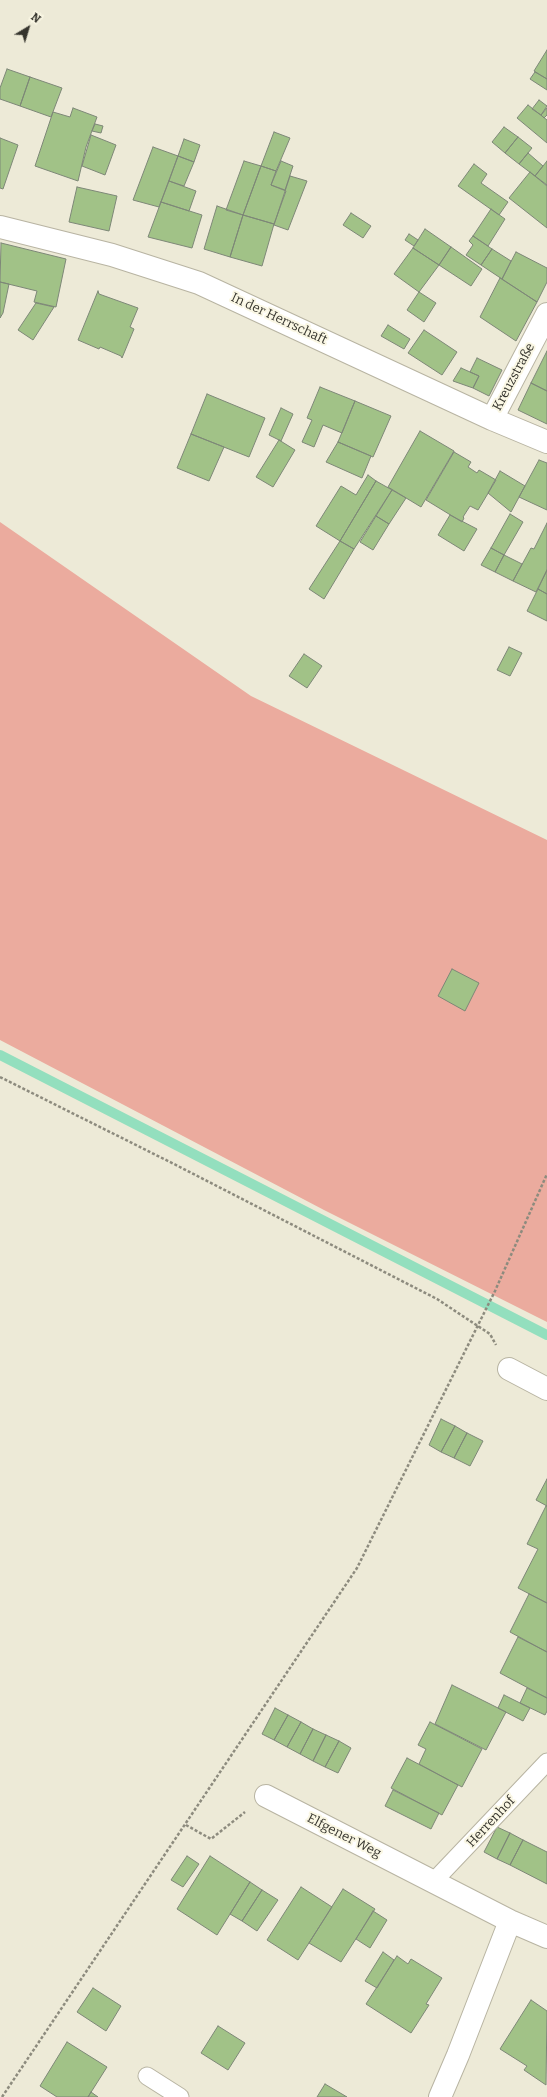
<!DOCTYPE html>
<meta charset="utf-8">
<style>
body{margin:0}
#map{position:relative;width:547px;height:2097px;overflow:hidden;background:#edead7;font-family:Bitter,serif}
canvas{display:block}
.north{position:absolute;left:8px;top:8px;width:40px;height:40px;-webkit-text-stroke:3px #faf7e4;paint-order:stroke;rotate:38deg;font-size:11px;font-weight:700;line-height:16px;text-align:center;color:#35342d}
.north::after{content:'';display:block;margin:auto;width:14px;height:18px;background:#35342d;clip-path:polygon(50% 0,100% 100%,50% 72%,0 100%)}
</style>
<div id="map">
<canvas width="547" height="2097"></canvas>
<div class="north">N</div>
</div>
<script>
const ctx = document.querySelector('canvas').getContext('2d');
ctx.lineJoin = 'round';
function paint(path, color) { ctx.fillStyle = color; ctx.fill(path, 'evenodd'); }
const shape = rows => new Path2D(rows.map(r => 'M' + r).join(''));
function trace(path, color, width, dash) { ctx.strokeStyle = color; ctx.lineWidth = width; ctx.lineCap = dash ? 'butt' : 'round'; ctx.setLineDash(dash || []); ctx.stroke(path); }
function write(font, color, halo, rows, align = 'center') {
  ctx.font = font + ' Bitter,serif'; ctx.lineWidth = 4; ctx.setLineDash([]); ctx.textBaseline = 'middle'; ctx.strokeStyle = halo; ctx.fillStyle = color; for (const [text, x, y, turn = 0] of rows) {
    ctx.save(); ctx.translate(x, y); ctx.rotate((+turn || 0) * Math.PI / 180); ctx.textAlign = isNaN(turn) ? turn : align; if (halo) ctx.strokeText(text, 0, 0); ctx.fillText(text, 0, 0); ctx.restore();
  }
}
paint(shape([
 [0,522,251,696,547,840,547,1322,324,1210,0,1040]
]), '#ebab9e');
trace(shape([
 [0,1055,547,1335]
]), '#93dfbe', 10);
const building = shape([
 [547,50,547,79,534,71,547,50],
 [7,69,30,77,20,106,0,99,0,88,7,69],
 [535,72,547,79,547,90,530,79,535,72],
 [30,77,62,88,51,117,20,106,30,77],
 [539,100,547,106,541,115,532,109,539,100],
 [528,105,547,120,547,143,517,118,528,105],
 [73,108,97,117,86,147,78,181,35,166,53,112,70,117,73,108],
 [547,108,547,115,544,118,541,115,547,108],
 [95,124,103,126,101,133,92,131,95,124],
 [504,127,518,137,505,153,492,142,504,127],
 [274,132,290,138,276,171,261,166,274,132],
 [91,135,116,145,105,175,82,166,91,135],
 [518,137,532,148,519,164,505,153,518,137],
 [0,138,18,145,3,189,0,188,0,138],
 [184,139,200,145,194,162,178,156,184,139],
 [153,147,178,156,159,207,133,200,153,147],
 [528,153,543,166,535,176,519,164,528,153],
 [178,156,194,162,184,186,169,181,178,156],
 [244,161,261,166,243,215,226,210,244,161],
 [281,161,293,166,285,190,271,185,281,161],
 [547,161,547,185,535,176,547,161],
 [474,164,487,174,481,183,508,202,499,215,458,186,474,164],
 [261,166,276,171,271,185,286,191,274,224,243,215,261,166],
 [530,172,547,186,547,228,509,198,530,172],
 [290,176,307,181,288,230,274,225,290,176],
 [169,181,196,191,189,211,161,202,169,181],
 [77,187,117,196,109,231,69,222,77,187],
 [161,202,202,215,192,248,148,237,161,202],
 [217,206,243,215,230,257,204,249,217,206],
 [491,209,505,219,488,246,473,236,491,209],
 [351,213,371,226,363,238,343,225,351,213],
 [243,215,274,224,262,266,230,257,243,215],
 [425,229,451,247,439,265,413,248,425,229],
 [409,234,418,240,414,246,405,240,409,234],
 [473,236,492,249,481,265,466,255,473,245,469,241,473,236],
 [1,243,66,259,56,307,34,302,37,291,0,282,1,243],
 [451,247,482,269,471,286,439,265,451,247],
 [413,248,439,265,419,292,394,274,413,248],
 [492,249,511,261,502,279,481,265,492,249],
 [516,252,547,268,547,282,537,302,502,279,516,252],
 [500,278,537,302,516,341,480,317,500,278],
 [0,282,9,284,3,313,0,318,0,282],
 [98,291,99,294,138,308,130,327,134,329,122,358,121,356,100,347,99,349,78,340,98,291],
 [419,292,436,303,424,322,407,310,419,292],
 [36,303,54,307,33,340,18,330,36,303],
 [388,325,410,339,404,349,381,336,388,325],
 [424,330,457,352,442,375,408,353,424,330],
 [547,351,547,391,531,383,547,351],
 [477,358,502,370,489,396,473,388,479,376,470,372,477,358],
 [461,368,479,376,473,388,453,381,461,368],
 [531,383,547,391,547,424,518,410,531,383],
 [320,387,355,401,342,433,323,425,314,447,302,442,312,420,307,418,320,387],
 [207,394,265,418,249,457,191,434,207,394],
 [355,401,391,416,373,457,338,442,355,401],
 [281,408,293,414,281,441,269,435,281,408],
 [420,431,454,451,421,507,388,487,420,431],
 [191,434,224,447,209,481,177,468,191,434],
 [279,440,295,450,273,487,256,477,279,440],
 [338,442,371,456,362,478,326,462,338,442],
 [454,452,471,462,468,467,477,473,479,470,496,480,478,510,470,506,463,517,464,518,462,522,426,500,454,452],
 [539,460,547,463,547,510,519,497,539,460],
 [500,471,525,486,511,512,488,493,500,471],
 [368,475,376,481,340,541,316,526,341,486,356,495,368,475],
 [376,481,392,490,354,549,340,541,376,481],
 [392,490,406,498,389,524,376,516,392,490],
 [510,514,523,522,504,555,491,548,510,514],
 [450,515,477,529,464,551,438,535,450,515],
 [376,516,389,524,373,550,360,542,376,516],
 [547,523,547,570,536,592,513,581,531,548,534,549,547,523],
 [340,541,354,549,324,599,309,589,340,541],
 [491,548,504,555,495,572,481,565,491,548],
 [504,555,522,564,513,581,495,572,504,555],
 [547,570,547,594,538,589,547,570],
 [538,589,547,594,547,621,527,611,538,589],
 [509,647,522,653,510,676,497,670,509,647],
 [304,654,322,666,307,688,289,676,304,654],
 [452,969,479,983,465,1011,438,996,452,969],
 [441,1419,455,1426,441,1452,429,1445,441,1419],
 [455,1426,467,1433,454,1458,441,1452,455,1426],
 [467,1433,483,1441,470,1466,454,1458,467,1433],
 [547,1479,547,1506,536,1500,547,1479],
 [546,1506,547,1506,547,1603,518,1588,538,1549,527,1544,546,1506],
 [529,1594,547,1603,547,1652,510,1632,529,1594],
 [518,1637,547,1652,547,1698,500,1673,518,1637],
 [452,1685,506,1712,486,1750,435,1724,452,1685],
 [527,1688,547,1698,547,1711,545,1715,520,1703,527,1688],
 [504,1695,530,1708,523,1721,498,1708,504,1695],
 [275,1708,288,1715,274,1740,262,1734,275,1708],
 [288,1715,301,1722,287,1747,274,1740,288,1715],
 [301,1722,313,1729,300,1754,287,1747,301,1722],
 [430,1722,482,1749,462,1787,419,1764,426,1749,418,1745,430,1722],
 [313,1729,326,1735,313,1761,300,1754,313,1729],
 [326,1735,339,1741,325,1767,313,1761,326,1735],
 [339,1741,351,1748,338,1773,325,1767,339,1741],
 [407,1758,458,1785,442,1815,391,1788,407,1758],
 [393,1790,439,1813,431,1829,385,1806,393,1790],
 [497,1827,510,1833,497,1859,484,1852,497,1827],
 [510,1833,523,1840,510,1865,497,1859,510,1833],
 [523,1840,547,1852,547,1884,510,1865,523,1840],
 [187,1856,199,1864,183,1887,171,1880,187,1856],
 [210,1856,250,1882,217,1935,177,1909,210,1856],
 [250,1882,262,1890,242,1921,230,1914,250,1882],
 [301,1887,332,1907,298,1960,267,1940,301,1887],
 [343,1889,375,1909,341,1962,309,1943,343,1889],
 [262,1890,278,1900,257,1931,242,1921,262,1890],
 [373,1911,387,1920,370,1948,356,1939,373,1911],
 [383,1952,394,1960,377,1988,365,1981,383,1952],
 [397,1956,408,1964,411,1959,442,1978,426,2004,429,2005,411,2033,366,2004,397,1956],
 [93,1988,121,2006,106,2031,77,2012,93,1988],
 [531,2000,547,2011,546,2085,524,2070,527,2066,500,2049,531,2000],
 [218,2026,245,2043,228,2070,201,2053,218,2026],
 [67,2042,107,2067,88,2097,57,2097,40,2086,67,2042],
 [325,2084,347,2097,317,2097,325,2084],
 [91,2092,98,2097,88,2097,91,2092]
]);
paint(building, '#a1c287');
trace(building, '#7d8777', 1);
const lane = shape([
 [434,1881,547,1762],
 [147,2076,180,2097]
]);
const street = shape([
 [0,227,112,255,199,283,492,419,547,442],
 [492,419,547,314],
 [509,1369,547,1389],
 [266,1796,510,1921,547,1937],
 [440,2097,458,2055,510,1921]
]);
trace(lane, '#b8b4a2', 19);
trace(street, '#b8b4a2', 24);
trace(shape([
 [0,1077,174,1164,437,1299,490,1334,496,1345],
 [186,1825,211,1839,245,1812],
 [2,2097,357,1568,495,1291,547,1174]
]), '#8d8b7e', 2.5, [3, 2]);
trace(lane, '#fff', 17);
trace(street, '#fff', 22);
write('13px', '#35342d', '#faf7e4', [
 ["In der Herrschaft",279,319,25],
 ["Kreuzstraße",514,377,-62],
 ["Herrenhof",491,1822,-47],
 ["Elfgener Weg",344,1836,27]
]);
</script>
